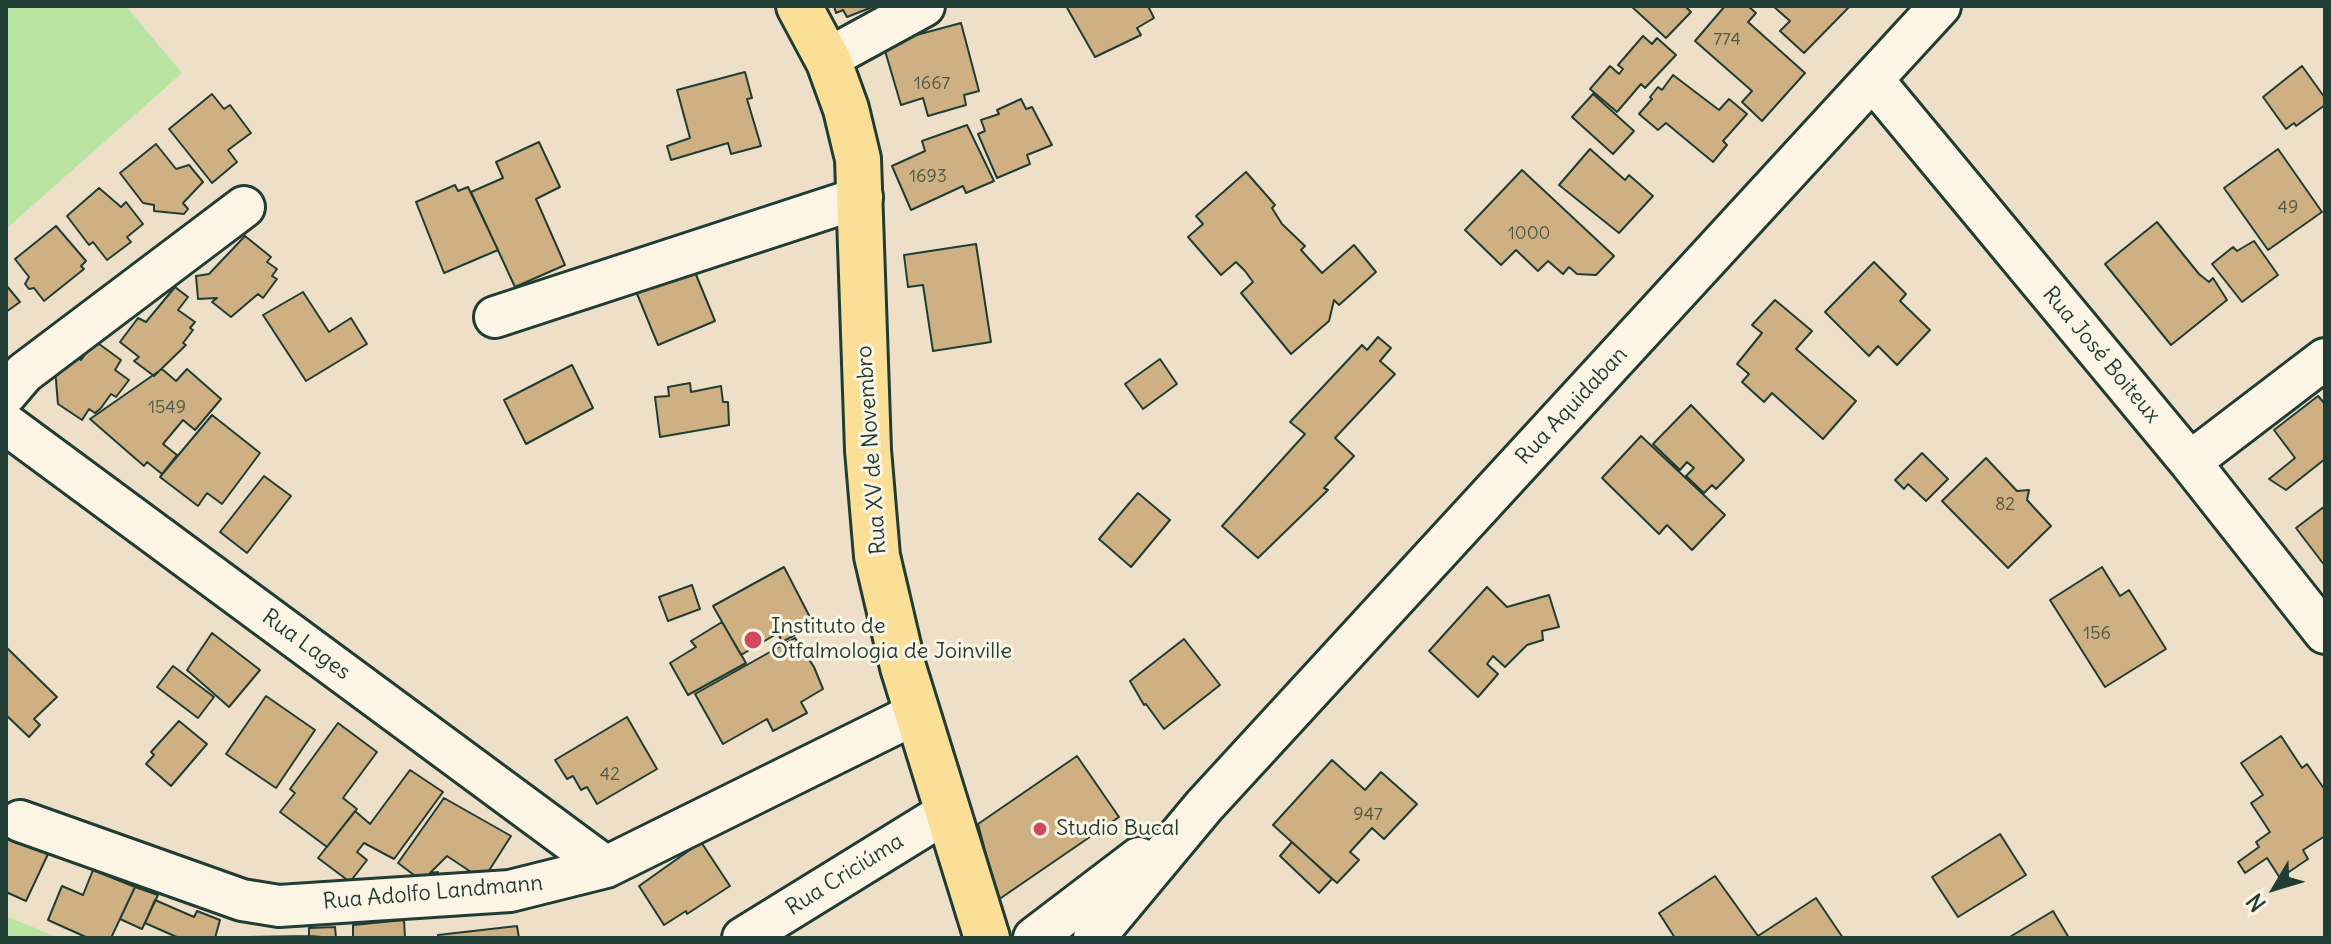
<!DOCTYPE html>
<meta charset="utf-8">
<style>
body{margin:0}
#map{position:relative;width:2331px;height:944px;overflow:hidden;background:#eee0c8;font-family:Delius,sans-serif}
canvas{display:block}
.frame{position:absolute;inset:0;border:8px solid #1f3d34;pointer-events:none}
.north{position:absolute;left:2235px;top:848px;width:80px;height:80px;-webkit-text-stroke:6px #fcf5e5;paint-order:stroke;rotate:232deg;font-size:22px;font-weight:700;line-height:32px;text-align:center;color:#1f3d34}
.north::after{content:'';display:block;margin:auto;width:28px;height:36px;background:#1f3d34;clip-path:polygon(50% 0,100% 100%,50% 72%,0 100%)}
</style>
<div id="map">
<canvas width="2331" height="944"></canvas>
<div class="frame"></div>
<div class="north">N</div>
</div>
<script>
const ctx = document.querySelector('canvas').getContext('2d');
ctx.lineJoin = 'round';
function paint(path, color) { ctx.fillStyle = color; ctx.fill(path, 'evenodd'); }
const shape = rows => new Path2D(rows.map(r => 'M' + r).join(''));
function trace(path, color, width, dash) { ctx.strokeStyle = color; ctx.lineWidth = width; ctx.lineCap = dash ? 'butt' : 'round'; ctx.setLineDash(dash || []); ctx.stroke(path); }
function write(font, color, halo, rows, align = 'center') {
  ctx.font = font + ' Delius,sans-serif'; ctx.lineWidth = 6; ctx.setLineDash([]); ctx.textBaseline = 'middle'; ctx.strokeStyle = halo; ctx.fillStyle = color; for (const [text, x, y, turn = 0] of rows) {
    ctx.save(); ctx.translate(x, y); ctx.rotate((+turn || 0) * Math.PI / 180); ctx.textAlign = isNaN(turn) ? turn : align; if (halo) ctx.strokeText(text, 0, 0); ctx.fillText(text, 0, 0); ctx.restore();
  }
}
paint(shape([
 [6,6,126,6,182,73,6,229],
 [6,916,59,938,6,938]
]), '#bae4a1');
const building = shape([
 [834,6,875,6,847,17,843,10,836,13,834,6],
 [1066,6,1148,6,1154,18,1137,28,1141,35,1095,57,1066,6],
 [1631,6,1685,6,1691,12,1666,38,1631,6],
 [1725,6,1748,6,1756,13,1748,22,1805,73,1762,121,1742,102,1752,91,1695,41,1725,6],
 [1773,6,1850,6,1804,53,1780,31,1790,21,1773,6],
 [961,23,979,91,964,95,966,105,928,116,923,98,901,105,883,44,961,23],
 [1643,36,1652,44,1657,38,1676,55,1645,88,1641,84,1617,112,1590,89,1610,66,1619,74,1623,69,1618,65,1643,36],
 [2302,66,2325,98,2325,105,2296,126,2294,123,2286,129,2263,97,2302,66],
 [745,72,752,98,747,99,761,146,731,154,728,143,671,160,667,146,690,138,677,90,745,72],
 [1673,75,1719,110,1729,99,1747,114,1723,141,1727,145,1713,162,1666,123,1658,130,1639,114,1652,99,1650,97,1658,87,1662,90,1673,75],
 [212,94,224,109,230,105,251,133,228,150,237,162,212,183,169,129,212,94],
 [1593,94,1634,131,1613,154,1572,117,1593,94],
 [1021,99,1026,109,1032,107,1052,145,1027,155,1030,164,997,178,978,134,985,131,981,120,999,114,997,110,1021,99],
 [967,125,994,181,966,193,963,186,911,210,892,166,925,151,922,141,967,125],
 [539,142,560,187,536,199,565,265,515,287,471,192,503,178,496,162,539,142],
 [156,144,176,169,189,165,203,182,183,203,188,209,184,214,154,211,154,205,143,203,120,173,156,144],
 [1590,149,1625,180,1629,175,1653,196,1619,233,1559,185,1590,149],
 [2278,149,2322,212,2268,250,2224,188,2278,149],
 [1522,170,1614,256,1596,275,1577,274,1569,267,1563,274,1548,261,1538,271,1516,250,1501,265,1465,230,1522,170],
 [1246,172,1275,205,1272,208,1282,224,1305,246,1301,250,1322,273,1354,245,1376,272,1339,305,1334,300,1329,321,1291,354,1241,293,1253,282,1245,271,1236,262,1221,275,1188,237,1203,224,1196,216,1246,172],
 [455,185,458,191,468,187,498,250,444,273,416,202,455,185],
 [99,188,121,207,126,202,143,224,127,237,131,242,107,260,93,242,89,245,67,216,99,188],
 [2157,222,2199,274,2209,282,2213,278,2227,300,2171,345,2105,264,2157,222],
 [56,226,86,261,81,266,84,269,44,301,34,288,29,289,25,284,29,277,15,259,56,226],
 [245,236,271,257,267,262,277,269,272,276,277,279,263,298,258,294,231,317,212,302,217,298,198,299,196,276,209,274,245,236],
 [2254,241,2278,275,2242,302,2212,264,2233,247,2237,251,2254,241],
 [976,244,991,342,933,351,923,285,908,287,904,255,976,244],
 [690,260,715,321,658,345,633,284,690,260],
 [1874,262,1906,294,1900,301,1930,330,1897,365,1878,346,1869,356,1825,312,1874,262],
 [6,285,20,302,6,312,6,285],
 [175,287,188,297,178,310,195,322,190,328,193,330,183,343,186,345,154,376,134,361,139,357,120,342,138,318,146,322,175,287],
 [303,292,329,332,351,318,367,344,306,381,263,315,303,292],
 [1775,300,1812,331,1796,349,1856,401,1823,439,1772,393,1764,402,1742,382,1749,374,1737,364,1762,333,1752,325,1775,300],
 [1378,337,1391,348,1380,361,1395,374,1335,438,1354,456,1324,488,1328,490,1258,558,1222,526,1305,434,1290,422,1362,345,1367,350,1378,337],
 [95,341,121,360,115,370,129,380,116,397,111,394,101,408,95,413,89,409,82,420,58,404,55,369,66,367,75,355,81,360,95,341],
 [1160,359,1177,384,1143,409,1125,384,1160,359],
 [572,365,593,408,526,444,504,400,572,365],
 [162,369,176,381,187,369,221,399,195,430,183,420,163,444,177,455,162,474,147,462,144,466,90,419,162,369],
 [690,383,691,392,721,386,723,402,728,402,729,425,660,437,655,397,669,396,668,387,690,383],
 [2318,396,2325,404,2325,459,2286,490,2269,479,2295,458,2274,430,2318,396],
 [1691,405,1744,460,1716,489,1712,485,1704,493,1686,476,1694,468,1687,462,1680,470,1653,444,1691,405],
 [212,415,260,453,222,504,207,493,198,506,160,477,212,415],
 [1641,436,1725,515,1692,550,1667,525,1659,534,1602,478,1641,436],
 [1922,453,1948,479,1926,501,1908,484,1904,489,1895,480,1922,453],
 [1986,458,2017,491,2029,490,2027,500,2051,526,2008,568,1942,501,1986,458],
 [264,476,291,496,247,553,220,532,264,476],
 [1138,493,1170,520,1131,567,1099,539,1138,493],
 [2325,506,2325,566,2296,528,2325,506],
 [784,567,814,625,782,642,778,633,741,655,713,606,784,567],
 [2102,567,2120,596,2129,590,2166,649,2105,687,2050,600,2102,567],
 [692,585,700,609,668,621,659,597,692,585],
 [1487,587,1507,607,1549,595,1559,627,1542,631,1543,640,1527,645,1505,667,1493,656,1487,664,1498,674,1478,697,1429,651,1487,587],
 [722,622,746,663,688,695,670,663,696,647,691,641,722,622],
 [212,633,260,670,229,707,187,670,212,633],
 [795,638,814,667,823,689,801,702,807,713,773,731,767,719,723,744,695,694,795,638],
 [1184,639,1220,685,1164,729,1146,704,1144,705,1130,681,1184,639],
 [6,647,57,697,34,719,40,725,29,737,6,715,6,647],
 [173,666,214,697,198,718,157,687,173,666],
 [266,696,315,730,276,788,226,754,266,696],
 [627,717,657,769,597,804,587,787,581,790,573,776,567,779,555,760,627,717],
 [179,721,207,744,171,786,146,764,154,755,151,752,179,721],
 [338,723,377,752,343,798,357,809,327,847,280,812,295,793,290,789,338,723],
 [2281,736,2302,768,2307,764,2325,790,2325,836,2303,850,2308,859,2280,878,2267,858,2245,873,2238,862,2259,847,2256,842,2270,832,2251,803,2263,795,2241,763,2281,736],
 [1077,756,1119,817,998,900,978,824,1077,756],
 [1332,760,1365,790,1381,772,1417,804,1384,839,1372,828,1350,852,1359,860,1337,883,1273,825,1332,760],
 [410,770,443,792,394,859,364,843,357,852,367,860,350,882,318,858,355,811,370,824,410,770],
 [444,798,511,836,483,880,447,856,430,873,438,872,438,884,426,884,398,863,444,798],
 [6,834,49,852,26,901,6,892,6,834],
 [2000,834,2026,875,1958,917,1932,877,2000,834],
 [701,842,730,886,687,914,686,911,664,925,639,886,701,842],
 [1292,842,1332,879,1319,893,1280,856,1292,842],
 [93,870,135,887,111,938,88,938,48,920,62,886,83,895,93,870],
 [1715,876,1758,936,1816,898,1843,938,1675,938,1659,913,1715,876],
 [135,887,158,895,142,929,120,919,135,887],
 [155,900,194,917,197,911,220,920,215,938,179,938,145,923,155,900],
 [2053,911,2069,938,2008,938,2053,911],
 [404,920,405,938,353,938,353,925,404,920],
 [517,926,519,938,438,938,438,935,517,926],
 [335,927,336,938,309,936,309,928,335,927],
 [309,936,310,938,248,938,248,937,309,936]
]);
paint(building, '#cfb083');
trace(building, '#1f3d34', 2);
const minor = shape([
 [827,59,924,6],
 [1873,80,2190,462,2325,633],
 [495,317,862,197],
 [6,394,24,373,244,207],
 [6,424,606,867],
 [2190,462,2325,359],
 [20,821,242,900,279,906,510,891,606,867,917,713],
 [743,938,947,812],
 [1034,938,1139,858],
 [1094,938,1204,806,1940,6]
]);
const major = shape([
 [799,6,829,62,846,109,858,159,868,450,877,556,903,667,987,938]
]);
trace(minor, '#1f3d34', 46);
trace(major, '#1f3d34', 50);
trace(minor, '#fcf5e5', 40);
trace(major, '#fbdf96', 44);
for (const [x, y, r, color] of [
 [753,640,10,"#d1495b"],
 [1040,829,8,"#d1495b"]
]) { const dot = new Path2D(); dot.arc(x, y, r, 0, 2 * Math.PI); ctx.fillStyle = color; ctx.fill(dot); trace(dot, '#fcf5e5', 3); }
write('18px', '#4b5a48', null, [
 ["774",1727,40],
 ["1667",932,84],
 ["1693",928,177],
 ["49",2288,208],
 ["1000",1529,234],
 ["1549",167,408],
 ["82",2005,505],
 ["156",2097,634],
 ["42",610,775],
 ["947",1368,815]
]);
write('22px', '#1f3d34', '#fcf5e5', [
 ["Rua José Boiteux",2101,355,50],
 ["Rua Aquidaban",1572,406,-47],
 ["Rua XV de Novembro",872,450,-94],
 ["Rua Lages",306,645,36],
 ["Rua Criciúma",845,875,-32],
 ["Rua Adolfo Landmann",433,893,-5]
]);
write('22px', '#1f3d34', '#fcf5e5', [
 ["Instituto de",771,627],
 ["Otfalmologia de Joinville",771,652],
 ["Studio Bucal",1056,829]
], 'left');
</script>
